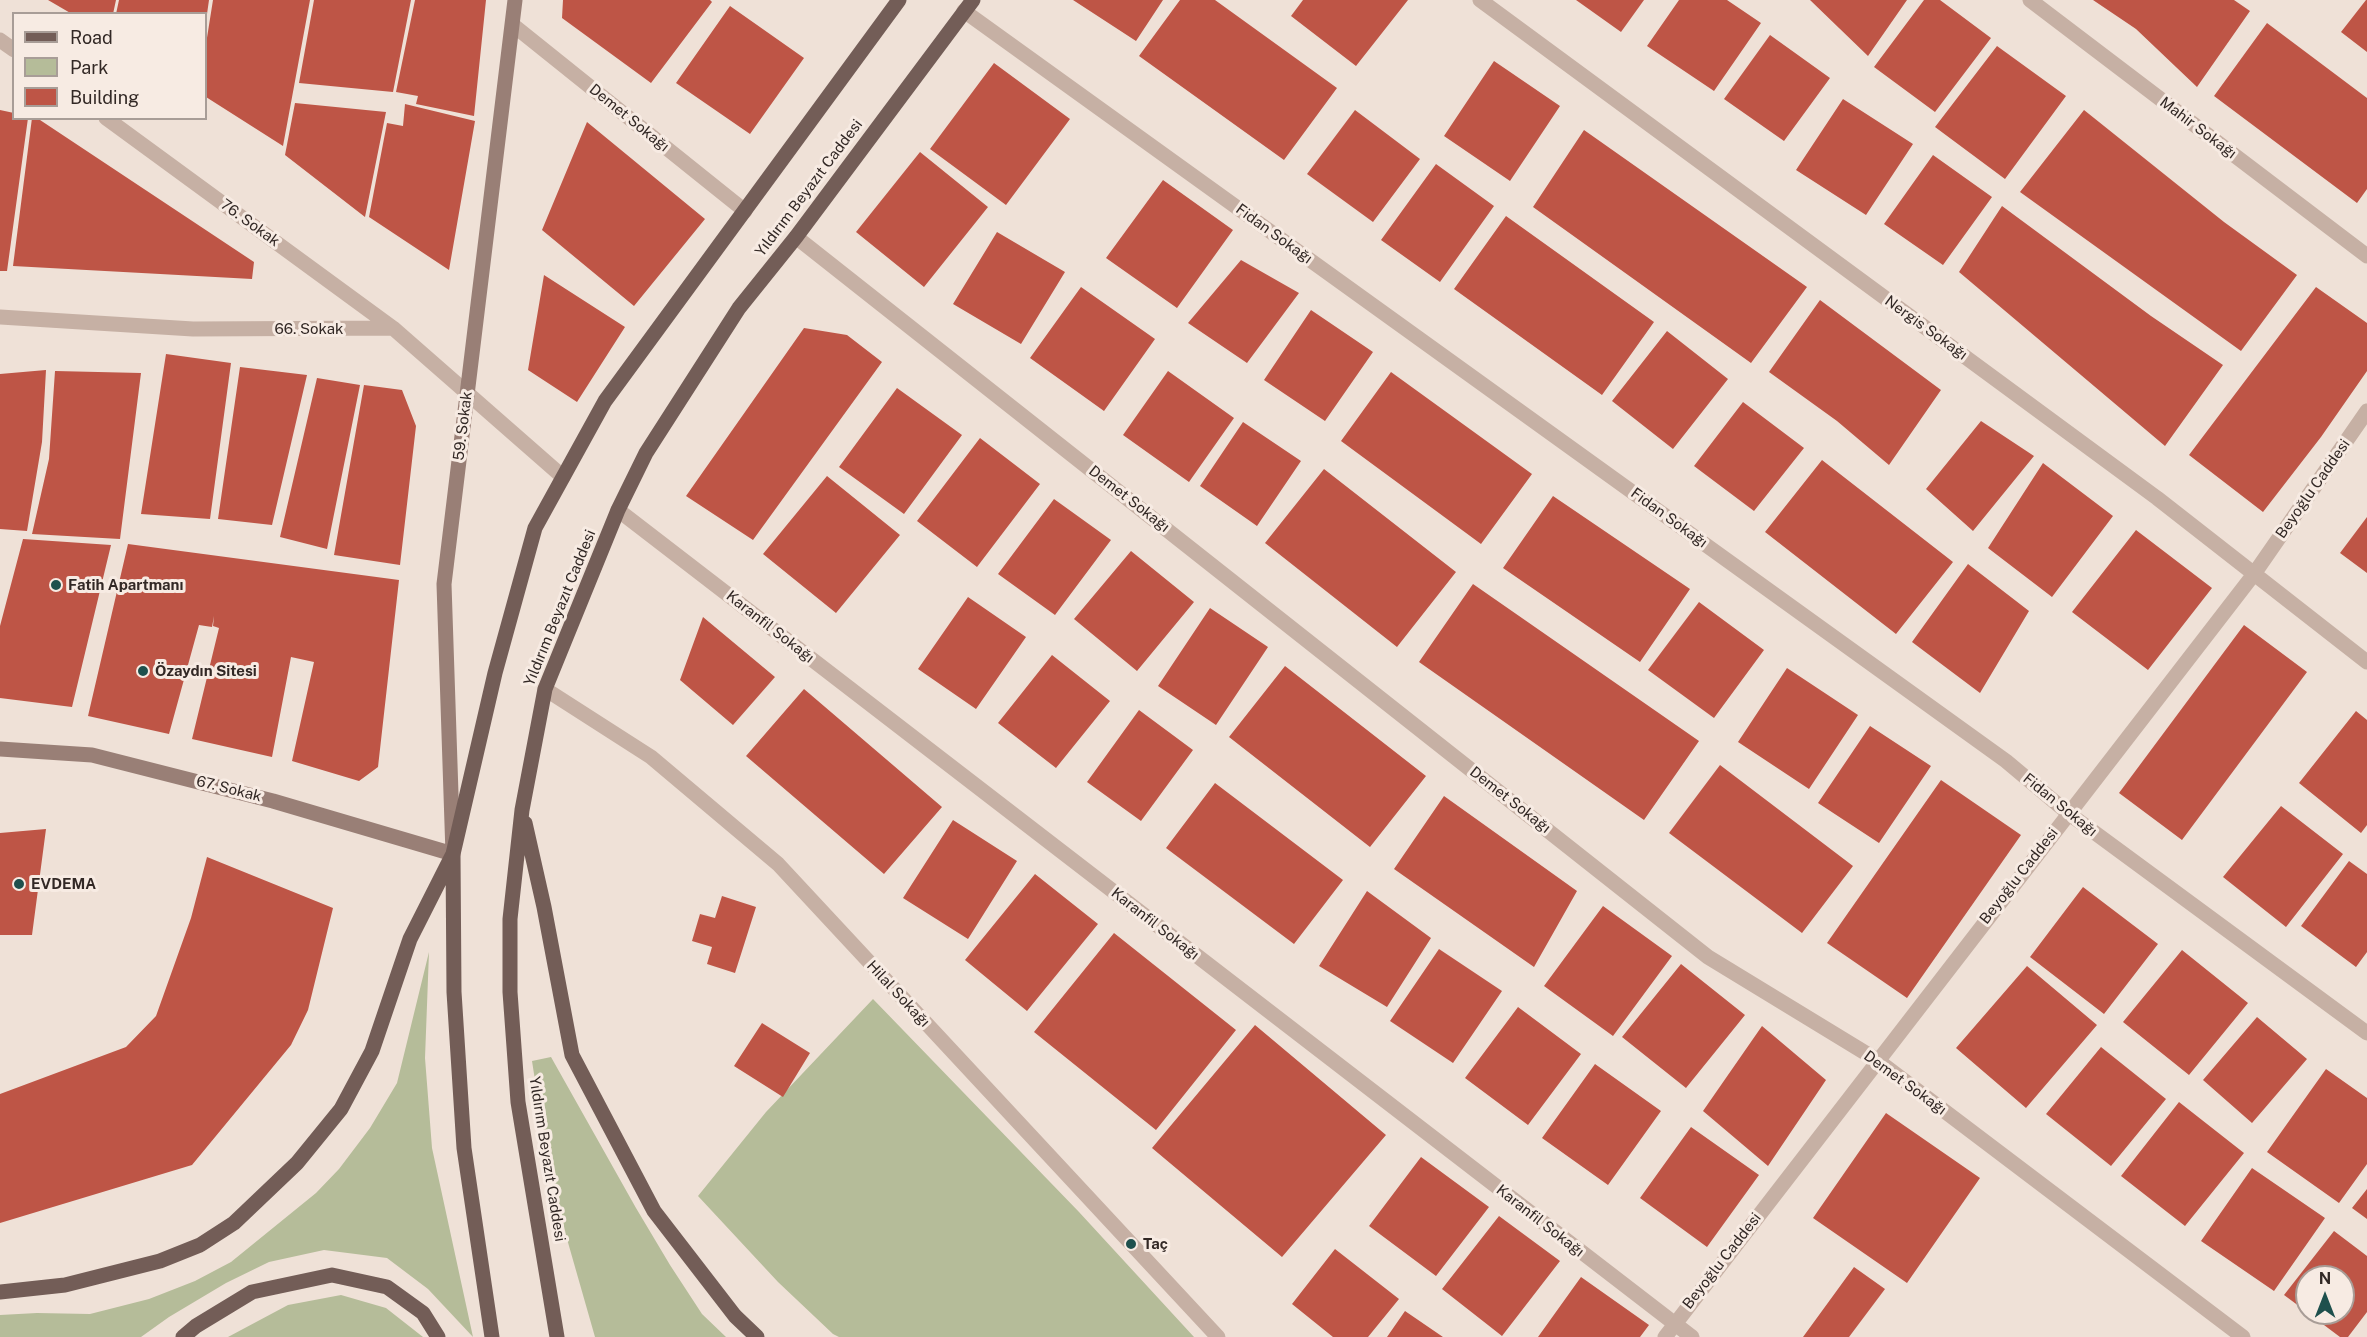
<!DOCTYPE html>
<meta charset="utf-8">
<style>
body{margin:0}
#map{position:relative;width:2367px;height:1337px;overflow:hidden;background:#efe1d7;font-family:"Public Sans",sans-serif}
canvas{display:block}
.legend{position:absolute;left:12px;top:12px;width:195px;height:108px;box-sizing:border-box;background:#f7ebe3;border:2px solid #a89d97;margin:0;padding:8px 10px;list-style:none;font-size:18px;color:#322825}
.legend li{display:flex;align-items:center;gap:12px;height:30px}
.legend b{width:30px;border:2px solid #a89d97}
.north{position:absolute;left:2295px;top:1265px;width:60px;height:60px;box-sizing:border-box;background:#f7ebe3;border:2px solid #a89d97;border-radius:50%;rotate:0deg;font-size:16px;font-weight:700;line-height:24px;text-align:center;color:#322825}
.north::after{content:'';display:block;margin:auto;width:21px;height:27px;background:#1e504d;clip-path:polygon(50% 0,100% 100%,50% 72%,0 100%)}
</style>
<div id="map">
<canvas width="2367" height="1337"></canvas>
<ul class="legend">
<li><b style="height:8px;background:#735d57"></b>Road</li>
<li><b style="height:16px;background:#b5bc99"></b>Park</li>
<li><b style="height:16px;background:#be5546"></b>Building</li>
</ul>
<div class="north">N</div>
</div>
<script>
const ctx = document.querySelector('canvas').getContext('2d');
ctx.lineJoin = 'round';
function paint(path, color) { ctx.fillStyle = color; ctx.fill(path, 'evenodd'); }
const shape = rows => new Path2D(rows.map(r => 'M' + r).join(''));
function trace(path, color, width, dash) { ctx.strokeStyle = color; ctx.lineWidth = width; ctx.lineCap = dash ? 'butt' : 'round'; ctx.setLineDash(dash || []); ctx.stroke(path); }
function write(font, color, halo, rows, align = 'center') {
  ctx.font = font + ' "Public Sans",sans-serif'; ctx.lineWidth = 6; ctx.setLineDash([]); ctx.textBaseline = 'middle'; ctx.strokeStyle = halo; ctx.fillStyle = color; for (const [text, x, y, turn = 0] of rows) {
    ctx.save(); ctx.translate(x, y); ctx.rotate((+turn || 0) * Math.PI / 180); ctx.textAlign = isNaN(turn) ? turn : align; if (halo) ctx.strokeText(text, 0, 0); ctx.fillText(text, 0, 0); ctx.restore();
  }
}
paint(shape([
 [429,952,425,1058,432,1148,473,1337,428,1289,387,1258,324,1250,269,1262,226,1283,169,1317,141,1337,0,1337,0,1315,37,1313,90,1314,149,1299,195,1281,231,1262,316,1193,339,1169,370,1128,397,1083],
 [873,999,1079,1212,1194,1337,839,1337,833,1334,778,1282,698,1196,766,1112],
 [551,1057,636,1208,670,1265,702,1314,726,1337,595,1337,567,1239,546,1151,532,1061],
 [341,1295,386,1308,423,1337,228,1337,288,1305]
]), '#b5bc99');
paint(shape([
 [48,0,116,0,113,14,72,14],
 [119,0,209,0,207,14,116,14],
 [213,0,310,0,283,146,206,97,206,44],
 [314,0,411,0,393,92,299,83],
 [415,0,486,0,474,116,416,104,418,96,396,92],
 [563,0,710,0,712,2,651,83,562,18],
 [1073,0,1163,0,1136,41],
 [1180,0,1215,0,1337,88,1284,160,1139,56],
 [1303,0,1408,0,1356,66,1291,16],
 [1576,0,1644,0,1621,32],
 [1679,0,1727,0,1761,23,1714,91,1647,46],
 [1810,0,1907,0,1868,56],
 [1924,0,1940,0,1991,38,1935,112,1874,67],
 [2093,0,2234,0,2250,11,2197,87,2136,29],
 [2366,0,2367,0,2367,52,2341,32],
 [730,6,804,58,750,134,676,83],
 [2267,23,2367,98,2367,189,2357,203,2214,96],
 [1770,35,1830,78,1784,141,1724,99],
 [1997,46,2066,96,2005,179,1935,127],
 [1494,61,1560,106,1510,181,1444,136],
 [994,63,1070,119,1006,205,930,149],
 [1843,99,1913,144,1866,215,1796,170],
 [295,103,386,112,365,217,285,155],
 [405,104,475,121,449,270,369,217,387,123,403,126],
 [0,110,14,113,14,118,28,118,7,271,0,271],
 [1355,110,1420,159,1373,222,1307,174],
 [2084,110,2224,222,2297,275,2241,351,2020,192],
 [32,118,37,118,254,262,252,279,13,266],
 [587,122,705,219,634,306,542,230],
 [1584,130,1807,287,1751,363,1533,207],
 [920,152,988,207,924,287,856,232],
 [1933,155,1992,197,1943,265,1884,224],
 [1436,164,1494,206,1440,282,1381,240],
 [1163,180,1233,230,1177,308,1106,258],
 [2002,206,2151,316,2223,365,2165,446,1959,272],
 [1506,216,1654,322,1602,395,1454,289],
 [997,232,1065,272,1021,344,953,304],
 [1241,260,1299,293,1247,363,1188,323],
 [544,275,625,327,577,402,528,370],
 [1081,287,1155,339,1104,411,1030,358],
 [2316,287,2367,323,2367,371,2321,437,2263,512,2189,455],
 [1820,300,1941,390,1889,465,1837,421,1769,372],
 [1311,310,1373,352,1325,421,1264,380],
 [804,328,847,335,882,362,753,540,686,496],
 [1667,331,1728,379,1673,449,1612,401],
 [166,354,231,363,210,519,141,514],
 [240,367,307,375,272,525,218,519],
 [46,370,42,442,27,531,0,529,0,374],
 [55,371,141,373,120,539,32,534,49,459],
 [1168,371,1234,418,1189,482,1123,435],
 [1391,372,1532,474,1481,544,1341,441],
 [317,378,360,385,327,549,280,537],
 [364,385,402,390,416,426,400,565,334,555],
 [897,388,962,435,904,514,839,467],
 [1743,402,1804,448,1754,511,1694,466],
 [1981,421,2034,456,1973,531,1926,489],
 [1243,422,1301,461,1257,526,1200,486],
 [980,438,1040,484,977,567,917,521],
 [1822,460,1953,562,1896,634,1765,532],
 [2043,463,2113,516,2052,597,1988,548],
 [1324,469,1456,572,1397,647,1265,543],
 [827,476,900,535,836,613,763,554],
 [1553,496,1690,589,1640,662,1503,568],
 [1054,499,1111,540,1055,615,998,574],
 [2367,517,2367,573,2340,553],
 [2136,530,2212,588,2148,670,2072,612],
 [23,539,111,545,72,707,0,698,0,626],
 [128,544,399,580,378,767,359,781,292,761,314,662,291,657,272,757,192,739,219,628,213,626,214,616,212,627,199,625,169,734,88,716],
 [1131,551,1194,602,1137,671,1074,619],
 [1968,564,2029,611,1980,693,1912,642],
 [1473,584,1699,741,1644,820,1419,662],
 [968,597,1026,637,976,709,918,669],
 [1699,602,1764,650,1714,718,1648,670],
 [1210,608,1268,647,1216,725,1158,686],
 [703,617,775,677,733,725,680,680],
 [2244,625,2307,672,2182,840,2119,793],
 [1052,655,1110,701,1056,768,998,723],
 [1285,666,1426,776,1370,847,1229,737],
 [1787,668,1858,715,1809,789,1738,742],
 [804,689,942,807,884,874,746,756],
 [1139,710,1193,750,1141,821,1087,782],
 [2356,711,2367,720,2367,825,2361,833,2299,783],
 [1870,726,1931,766,1879,843,1818,803],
 [1720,765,1853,866,1802,933,1669,833],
 [1941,780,2021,835,1907,998,1827,943],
 [1215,783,1343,880,1294,944,1166,848],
 [1444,796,1577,891,1534,967,1394,869],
 [2281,806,2343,854,2286,927,2223,877],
 [953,820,1017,861,968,939,903,898],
 [46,829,32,935,0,935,0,833],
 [207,857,333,908,308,1010,291,1045,192,1165,0,1223,0,1094,126,1047,156,1016,191,918],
 [2349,861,2367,874,2367,952,2356,967,2301,926],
 [1035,874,1098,924,1027,1011,965,960],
 [2083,887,2158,944,2104,1014,2030,957],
 [1367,891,1431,938,1387,1007,1319,966],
 [722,896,756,907,735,973,707,964,712,947,692,941,700,914,715,918],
 [1603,906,1672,956,1613,1036,1544,986],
 [1114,933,1236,1030,1156,1130,1034,1032],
 [1439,949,1502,991,1453,1063,1390,1021],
 [2182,950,2248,1003,2189,1075,2123,1022],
 [1681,964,1745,1015,1686,1088,1622,1037],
 [2027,966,2097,1025,2026,1108,1956,1048],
 [1518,1007,1581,1054,1528,1125,1465,1078],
 [2257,1017,2307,1059,2252,1123,2203,1080],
 [762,1023,810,1053,783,1097,734,1066],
 [1255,1025,1386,1135,1282,1257,1152,1148],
 [1762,1026,1826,1080,1768,1166,1703,1111],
 [2101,1047,2166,1099,2111,1166,2046,1114],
 [1595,1064,1661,1111,1608,1185,1542,1138],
 [2326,1069,2367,1098,2367,1164,2339,1203,2267,1152],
 [2179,1102,2244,1153,2185,1226,2121,1176],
 [1886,1113,1980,1178,1907,1283,1813,1218],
 [1691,1127,1759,1175,1707,1247,1640,1198],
 [1421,1157,1489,1207,1436,1276,1369,1226],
 [2252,1168,2325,1218,2274,1291,2201,1241],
 [2367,1189,2367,1219,2352,1208],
 [1499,1216,1560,1261,1502,1336,1442,1289],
 [2334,1231,2367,1256,2367,1312,2348,1337,2340,1337,2308,1313,2343,1313,2343,1277,2307,1277,2307,1312,2284,1295],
 [1335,1249,1399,1299,1368,1337,1333,1337,1292,1304],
 [1854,1267,1885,1289,1849,1337,1803,1337],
 [1581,1277,1649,1325,1640,1337,1538,1337],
 [1405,1311,1443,1337,1387,1337]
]), '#be5546');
trace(shape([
 [1480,0,2157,498,2367,662],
 [2030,0,2367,256],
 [964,11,2006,761,2068,813,2367,1033],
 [513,25,745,211],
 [0,40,14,50],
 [106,118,393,328],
 [796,237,1708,957,1877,1060,2243,1337],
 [0,317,193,329,393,328,563,477],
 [618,510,1692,1337],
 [545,689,651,757,778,864,1218,1337],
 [1665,1337,2254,574,2367,411]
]), '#c6b0a4', 15);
trace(shape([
 [0,749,92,755,273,801,453,854,444,584,515,0]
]), '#997f76', 15);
trace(shape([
 [525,823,544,907,572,1055,654,1211,735,1316,757,1337],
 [0,1292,65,1285,160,1261,200,1245,234,1223,297,1163,341,1109,372,1051,410,939,452,856],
 [183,1337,196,1326,252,1292,332,1275,387,1287,423,1313,438,1337],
 [492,1337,464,1148,454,992,453,854,495,673,535,528,605,401,899,0],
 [557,1337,518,1102,510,992,510,919,522,810,545,689,618,510,646,453,739,308,796,237,973,0]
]), '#735d57', 15);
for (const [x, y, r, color] of [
 [56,585,6,"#1e504d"],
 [143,671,6,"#1e504d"],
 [19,884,6,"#1e504d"],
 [1131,1244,6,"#1e504d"]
]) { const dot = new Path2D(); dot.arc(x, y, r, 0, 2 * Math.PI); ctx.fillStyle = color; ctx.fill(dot); trace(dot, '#f7ebe3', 2); }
write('15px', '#322825', '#f7ebe3', [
 ["Demet Sokağı",629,118,39],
 ["Mahir Sokağı",2198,128,37],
 ["Yıldırım Beyazıt Caddesi",809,188,-53],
 ["76. Sokak",250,223,36],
 ["Fidan Sokağı",1274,234,36],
 ["Nergis Sokağı",1926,328,36],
 ["66. Sokak",309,329],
 ["59. Sokak",463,426,-83],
 ["Beyoğlu Caddesi",2313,489,-55],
 ["Demet Sokağı",1129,499,38],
 ["Fidan Sokağı",1669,518,36],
 ["Yıldırım Beyazıt Caddesi",560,608,-68],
 ["Karanfil Sokağı",770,627,38],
 ["67. Sokak",229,789,14],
 ["Demet Sokağı",1510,800,38],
 ["Fidan Sokağı",2060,805,39],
 ["Beyoğlu Caddesi",2019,876,-52],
 ["Karanfil Sokağı",1155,924,38],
 ["Hilal Sokağı",898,994,47],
 ["Demet Sokağı",1905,1083,36],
 ["Yıldırım Beyazıt Caddesi",547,1159,81],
 ["Karanfil Sokağı",1540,1221,38],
 ["Beyoğlu Caddesi",1722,1261,-52]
]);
write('bold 15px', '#322825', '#f7ebe3', [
 ["Fatih Apartmanı",68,585],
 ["Özaydın Sitesi",155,671],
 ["EVDEMA",31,884],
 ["Taç",1143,1244]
], 'left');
</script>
